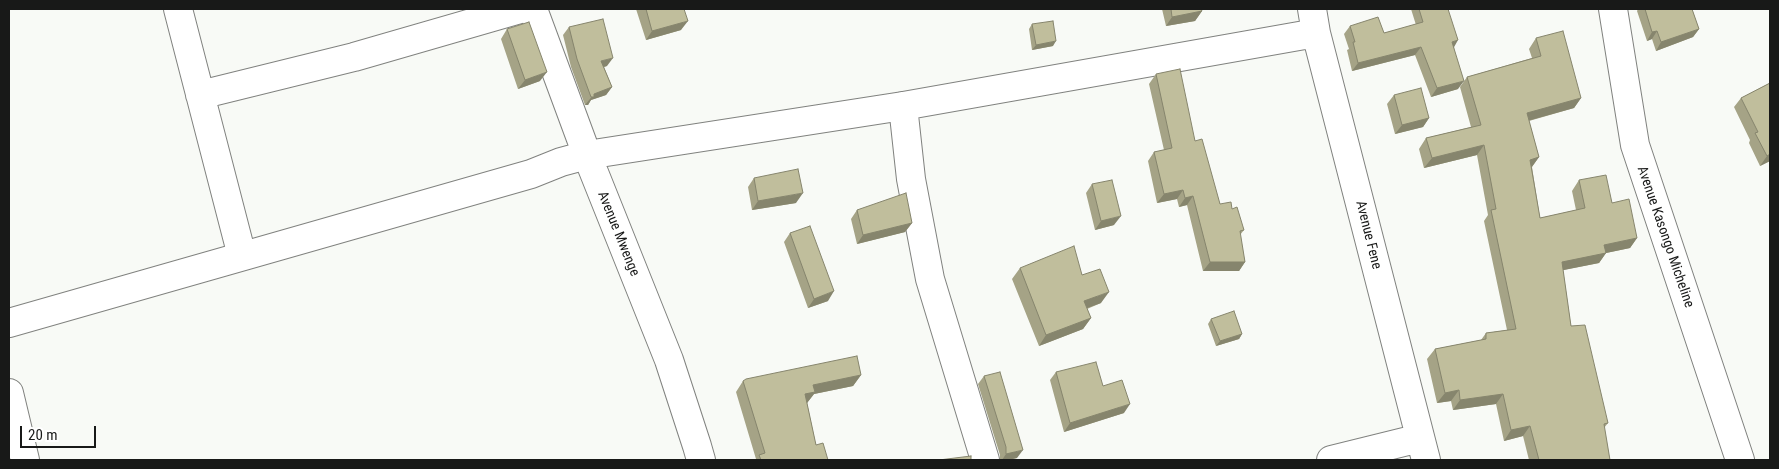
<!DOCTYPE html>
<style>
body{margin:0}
#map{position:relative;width:1779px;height:469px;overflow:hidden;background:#f8faf6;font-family:"Roboto Condensed",sans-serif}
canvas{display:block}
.frame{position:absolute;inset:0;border:10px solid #181918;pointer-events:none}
.scale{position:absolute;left:20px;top:426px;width:76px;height:22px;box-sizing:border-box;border:2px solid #181918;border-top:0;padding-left:6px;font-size:15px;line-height:18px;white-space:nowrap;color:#181918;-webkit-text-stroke:4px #fff;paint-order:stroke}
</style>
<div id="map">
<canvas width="1779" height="469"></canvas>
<div class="frame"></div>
<div class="scale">20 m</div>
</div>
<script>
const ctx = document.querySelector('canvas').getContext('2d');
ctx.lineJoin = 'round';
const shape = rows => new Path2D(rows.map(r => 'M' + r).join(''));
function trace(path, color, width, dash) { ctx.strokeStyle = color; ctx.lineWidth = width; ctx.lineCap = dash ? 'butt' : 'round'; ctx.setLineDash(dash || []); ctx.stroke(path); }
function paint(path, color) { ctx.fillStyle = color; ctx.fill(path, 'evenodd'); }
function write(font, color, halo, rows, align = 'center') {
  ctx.font = font + ' "Roboto Condensed",sans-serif'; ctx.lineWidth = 5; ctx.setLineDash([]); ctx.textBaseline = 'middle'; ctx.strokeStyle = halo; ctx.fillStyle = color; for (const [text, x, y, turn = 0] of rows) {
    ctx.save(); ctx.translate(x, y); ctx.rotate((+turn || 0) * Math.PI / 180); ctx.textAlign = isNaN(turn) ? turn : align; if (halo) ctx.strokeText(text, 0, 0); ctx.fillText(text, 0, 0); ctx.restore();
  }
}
const minor = shape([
 [178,9,242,256],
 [533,9,587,155,669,360,697,446,701,460],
 [1312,9,1316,33,1426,460],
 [1613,9,1635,145,1740,460],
 [200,95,354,57,520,9],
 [903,106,911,179,930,279,985,460],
 [9,323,531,174,561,162,587,155,903,106,1316,33],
 [9,393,25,460],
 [1331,460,1420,438]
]);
trace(minor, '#80827f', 30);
trace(minor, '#fff', 28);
paint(shape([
 [636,9,684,9,681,30,646,40],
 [1162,9,1201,9,1202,11,1195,21,1166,26],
 [1411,9,1448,9,1454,47,1458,89,1431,97,1415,55,1352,71,1347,50,1349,49,1344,34,1350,26,1384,33,1416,25],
 [1638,9,1692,9,1699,29,1693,37,1656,51,1652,39,1647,41,1637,11],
 [1032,24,1053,46,1032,50,1029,29],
 [569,27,607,66,604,67,612,87,606,95,591,100,588,105,585,105,571,67,563,35],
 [507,29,540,81,518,89,501,39],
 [1536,38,1581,98,1574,108,1529,121,1539,157,1532,167,1540,218,1576,210,1572,191,1579,180,1612,203,1637,238,1630,248,1606,253,1599,263,1563,270,1571,326,1608,423,1604,428,1610,460,1529,460,1523,436,1504,441,1496,404,1453,410,1451,401,1437,403,1427,359,1435,349,1481,340,1486,333,1507,330,1484,221,1488,215,1477,155,1424,168,1419,149,1426,138,1471,127,1460,87,1467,77,1532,58,1529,49],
 [1156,74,1195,141,1220,204,1244,230,1240,235,1245,262,1239,271,1203,271,1187,205,1179,207,1177,199,1157,203,1148,161,1154,152,1164,150,1149,84],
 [1770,83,1770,161,1760,166,1749,143,1750,140,1734,107,1741,98],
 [1394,95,1429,118,1423,127,1395,134,1387,104],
 [754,178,796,203,752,210,748,187],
 [1092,184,1114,225,1095,230,1086,193],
 [857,210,912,223,905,232,857,244,851,219],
 [790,233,828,301,808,308,784,242],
 [1020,268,1082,275,1101,303,1087,309,1091,318,1083,329,1039,346,1012,279],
 [1211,319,1242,334,1239,339,1216,346,1208,324],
 [1056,372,1103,386,1124,413,1064,432,1050,380],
 [861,375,853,386,814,394,807,403,816,445,828,460,755,460,756,459,736,392,743,381],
 [984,376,1017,458,1008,460,1000,460,1000,455,978,384]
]), '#a5a386');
paint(shape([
 [1202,11,1195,21,1166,26,1172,17],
 [688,21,681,30,646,40,652,31],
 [1699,29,1693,37,1656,51,1661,42],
 [1657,31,1652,39,1647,41,1652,32],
 [1458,40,1453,49,1452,42],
 [1056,41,1053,46,1032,50,1036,45],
 [1421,47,1415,55,1352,71,1358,63],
 [613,58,607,66,596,69,601,61],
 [547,72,540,81,518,89,525,80],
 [1464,81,1458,89,1431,97,1437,88],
 [612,87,606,95,591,100,588,105,585,105,594,94],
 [1581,98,1574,108,1520,123,1527,113],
 [1429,118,1423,127,1395,134,1402,125],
 [1484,145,1477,155,1424,168,1432,158],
 [1770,154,1770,161,1760,166,1767,156],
 [1539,157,1531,168,1530,160],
 [1183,190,1177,199,1157,203,1164,194],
 [803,193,796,203,752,210,758,201],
 [1193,196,1187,205,1179,207,1185,198],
 [1121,216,1114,225,1095,230,1101,221],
 [912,223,905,232,857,244,863,235],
 [1637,238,1630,248,1606,253,1599,263,1554,272,1562,262,1604,245],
 [1210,262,1245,262,1239,271,1203,271],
 [834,291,828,301,808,308,814,299],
 [1109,292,1101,303,1076,312,1084,301],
 [1091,318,1083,329,1039,346,1046,335],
 [1242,334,1239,339,1216,346,1220,341],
 [861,375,853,386,814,394,807,403,797,405,805,394,813,385],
 [1459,390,1451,401,1437,403,1445,393],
 [1503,394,1496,404,1453,410,1460,400],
 [1130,404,1124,413,1064,432,1070,423],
 [1530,426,1523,436,1504,441,1511,430],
 [1023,450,1017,458,1008,460,1002,460,1006,454]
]), '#86856d');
const building = shape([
 [646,9,684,9,688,21,652,31,646,9],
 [1171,9,1201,9,1202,11,1172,17,1171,9],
 [1419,9,1448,9,1458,40,1452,42,1464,81,1437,88,1421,47,1358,63,1353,42,1355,42,1350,26,1378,17,1384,33,1423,22,1419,9],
 [1645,9,1692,9,1699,29,1661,42,1657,31,1652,32,1645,9],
 [603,19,613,58,601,61,612,87,594,94,594,97,591,97,577,59,569,27,603,19],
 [1053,21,1056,41,1036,45,1032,24,1053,21],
 [529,22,547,72,525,80,507,29,529,22],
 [1563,31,1581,98,1527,113,1539,157,1530,160,1540,218,1585,208,1579,180,1606,175,1612,203,1629,199,1637,238,1604,245,1606,253,1562,262,1571,326,1585,325,1608,423,1604,424,1610,460,1539,460,1530,426,1511,430,1503,394,1460,400,1459,390,1445,393,1435,349,1486,339,1486,333,1516,329,1491,210,1496,209,1484,145,1432,158,1426,138,1481,125,1467,77,1541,56,1536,38,1563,31],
 [1180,69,1195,141,1202,139,1220,204,1231,202,1232,209,1237,207,1244,230,1240,231,1245,262,1210,262,1193,196,1185,198,1183,190,1164,194,1154,152,1172,148,1156,74,1180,69],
 [1770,83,1770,154,1767,156,1755,133,1758,132,1741,98,1770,83],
 [1421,88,1429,118,1402,125,1394,95,1421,88],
 [798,169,803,193,758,201,754,178,798,169],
 [1112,180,1121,216,1101,221,1092,184,1112,180],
 [906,193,912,223,863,235,857,210,906,193],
 [810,226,834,291,814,299,790,233,810,226],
 [1074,246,1082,275,1100,269,1109,292,1084,301,1091,318,1046,335,1020,268,1074,246],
 [1234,311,1242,334,1220,341,1211,319,1234,311],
 [857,356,861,375,813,385,815,392,805,394,816,445,823,443,828,460,761,460,759,455,765,453,743,381,746,379,857,356],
 [1096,362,1103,386,1122,380,1130,404,1070,423,1056,372,1096,362],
 [1000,372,1023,450,1006,454,1006,447,984,376,1000,372],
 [971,456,971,460,939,460,971,456]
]);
paint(building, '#c0be9c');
trace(building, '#86856d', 1);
write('14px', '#181918', '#fff', [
 ["Avenue Mwenge",618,234,68],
 ["Avenue Fene",1368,235,76],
 ["Avenue Kasongo Micheline",1665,237,71]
]);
</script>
